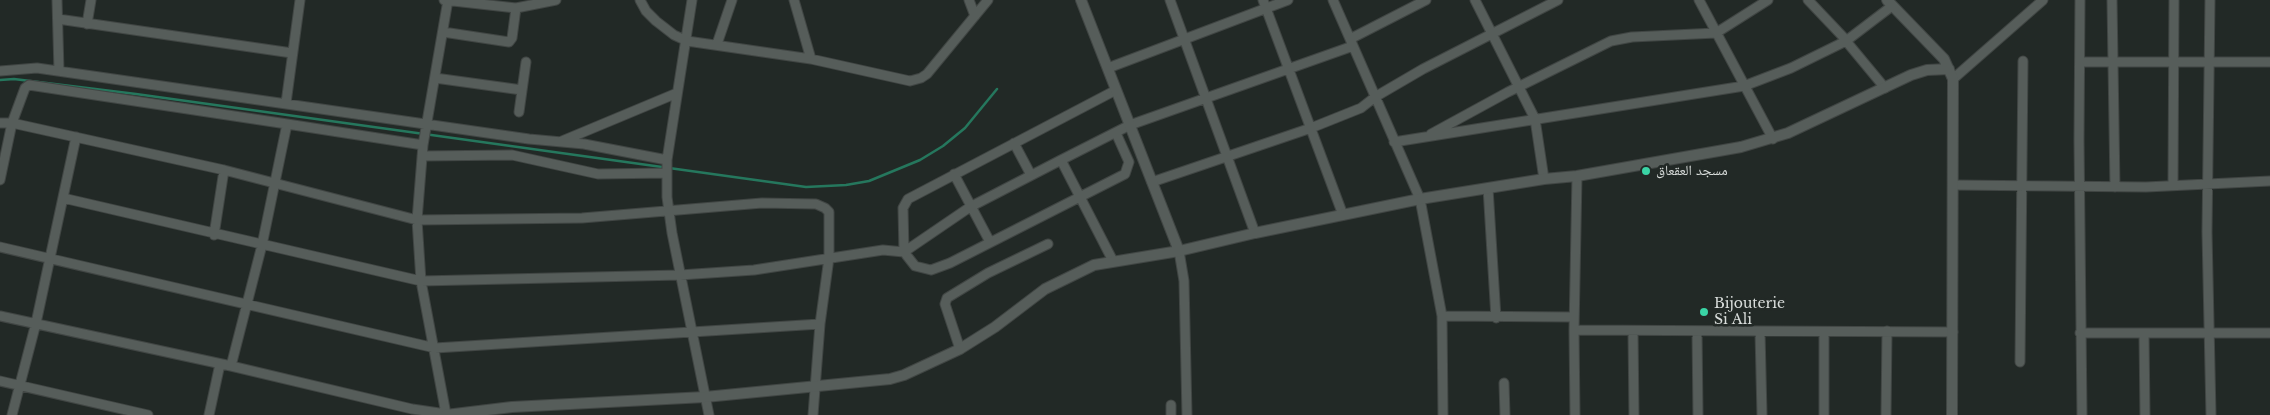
<!DOCTYPE html>
<meta charset="utf-8">
<style>
body{margin:0}
canvas{display:block;background:#222926}
</style>
<canvas width="2270" height="415"></canvas>
<script>
const ctx = document.querySelector('canvas').getContext('2d');
ctx.lineJoin = 'round';
const shape = rows => new Path2D(rows.map(r => 'M' + r).join(''));
function trace(path, color, width, dash) { ctx.strokeStyle = color; ctx.lineWidth = width; ctx.lineCap = dash ? 'butt' : 'round'; ctx.setLineDash(dash || []); ctx.stroke(path); }
function write(font, color, halo, rows, align = 'center') {
  ctx.font = font + ' "Libre Baskerville","Noto Naskh Arabic",serif'; ctx.lineWidth = 5; ctx.setLineDash([]); ctx.textBaseline = 'middle'; ctx.strokeStyle = halo; ctx.fillStyle = color; for (const [text, x, y, turn = 0] of rows) {
    ctx.save(); ctx.translate(x, y); ctx.rotate((+turn || 0) * Math.PI / 180); ctx.textAlign = isNaN(turn) ? turn : align; if (halo) ctx.strokeText(text, 0, 0); ctx.fillText(text, 0, 0); ctx.restore();
  }
}
trace(shape([
 [0,80,14,79,136,94,806,187,846,185,869,181,920,160,943,146,965,128,997,89]
]), '#25775d', 2.5);
const minor = shape([
 [57,0,59,71],
 [444,0,516,8,556,0],
 [640,0,646,11,656,21,674,35,687,41,811,59,910,81,921,78,927,74,988,0],
 [692,0,667,160,667,197,672,233,709,415],
 [794,0,811,59],
 [969,0,975,16],
 [1170,0,1255,233],
 [1263,0,1343,215],
 [1333,0,1420,199,1442,316,1443,415],
 [1475,0,1535,119,1544,179],
 [1699,0,1773,139],
 [1808,0,1847,41],
 [2080,0,2079,140,2082,415],
 [2112,0,2115,187],
 [2210,0,2207,232,2211,415],
 [58,19,292,53],
 [87,24,91,0],
 [443,32,509,42,512,38,516,8],
 [1350,39,1426,0],
 [1846,41,1885,88],
 [717,44,732,0],
 [2080,62,2270,62],
 [1108,68,1288,0],
 [0,71,37,68,529,139,584,144,667,160],
 [435,78,522,90],
 [1953,79,2043,0],
 [286,103,300,0],
 [519,112,526,62],
 [0,123,12,123,224,170,417,220,582,218,762,203,816,204,825,208,829,212,829,258,820,324,813,415],
 [287,124,423,145],
 [1431,134,1508,92,1611,41,1632,37,1716,33,1768,0],
 [562,141,677,93],
 [1394,142,1744,86,1791,68,1846,41,1892,6],
 [1014,143,1031,175],
 [422,156,512,155,598,174,667,173],
 [1061,160,970,207,904,252,903,208,908,199,1116,90],
 [954,174,990,242],
 [0,180,12,123,25,88,29,85,287,124,262,245,231,366],
 [1152,182,1311,128,1361,108,1375,97,1423,69,1558,0],
 [1953,185,2146,187,2270,181],
 [2173,185,2174,0],
 [1488,188,1496,318],
 [63,198,421,281,680,275,754,270,883,250,904,252,915,266,931,270,950,263,1125,174,1129,162,1116,133],
 [214,235,224,170],
 [0,247,435,348,820,324],
 [1179,251,1184,281,1187,415],
 [1113,261,1061,160,1130,125,1353,46],
 [0,316,231,366,412,409,446,414,421,281,417,220,423,145,448,0],
 [1442,316,1574,317],
 [1574,330,1953,332],
 [1633,331,1634,415],
 [1697,331,1698,415],
 [1760,332,1762,415],
 [2080,333,2270,333],
 [2144,334,2145,415],
 [960,349,945,304,947,298,988,273,1048,244],
 [2020,362,2023,61],
 [0,381,148,415],
 [1504,383,1505,415],
 [1171,405,1171,415],
 [12,415,36,323,76,137],
 [209,415,220,364],
 [1575,415,1574,330,1577,176],
 [1824,415,1824,332],
 [1886,415,1887,331]
]);
const tertiary = shape([
 [1081,0,1179,251],
 [1887,0,1944,59,1953,79,1952,415],
 [446,415,512,407,705,397,890,379,904,375,960,349,995,327,1045,289,1094,265,1179,251,1255,233,1420,199,1544,179,1577,176,1741,147,1788,133,1911,75,1927,70,1949,69]
]);
trace(minor, '#414644', 11);
trace(tertiary, '#414644', 12);
trace(minor, '#565d5a', 9);
trace(tertiary, '#565d5a', 10);
for (const [x, y, r, color] of [
 [1646,171,5,"#3ad4a5"],
 [1704,312,5,"#3ad4a5"]
]) { const dot = new Path2D(); dot.arc(x, y, r, 0, 2 * Math.PI); ctx.fillStyle = color; ctx.fill(dot); trace(dot, '#222926', 2); }
write('14px', '#d9dddb', '#222926', [
 ["مسجد العقعاق",1656,171],
 ["Bijouterie",1714,304],
 ["Si Ali",1714,320]
], 'left');
</script>
